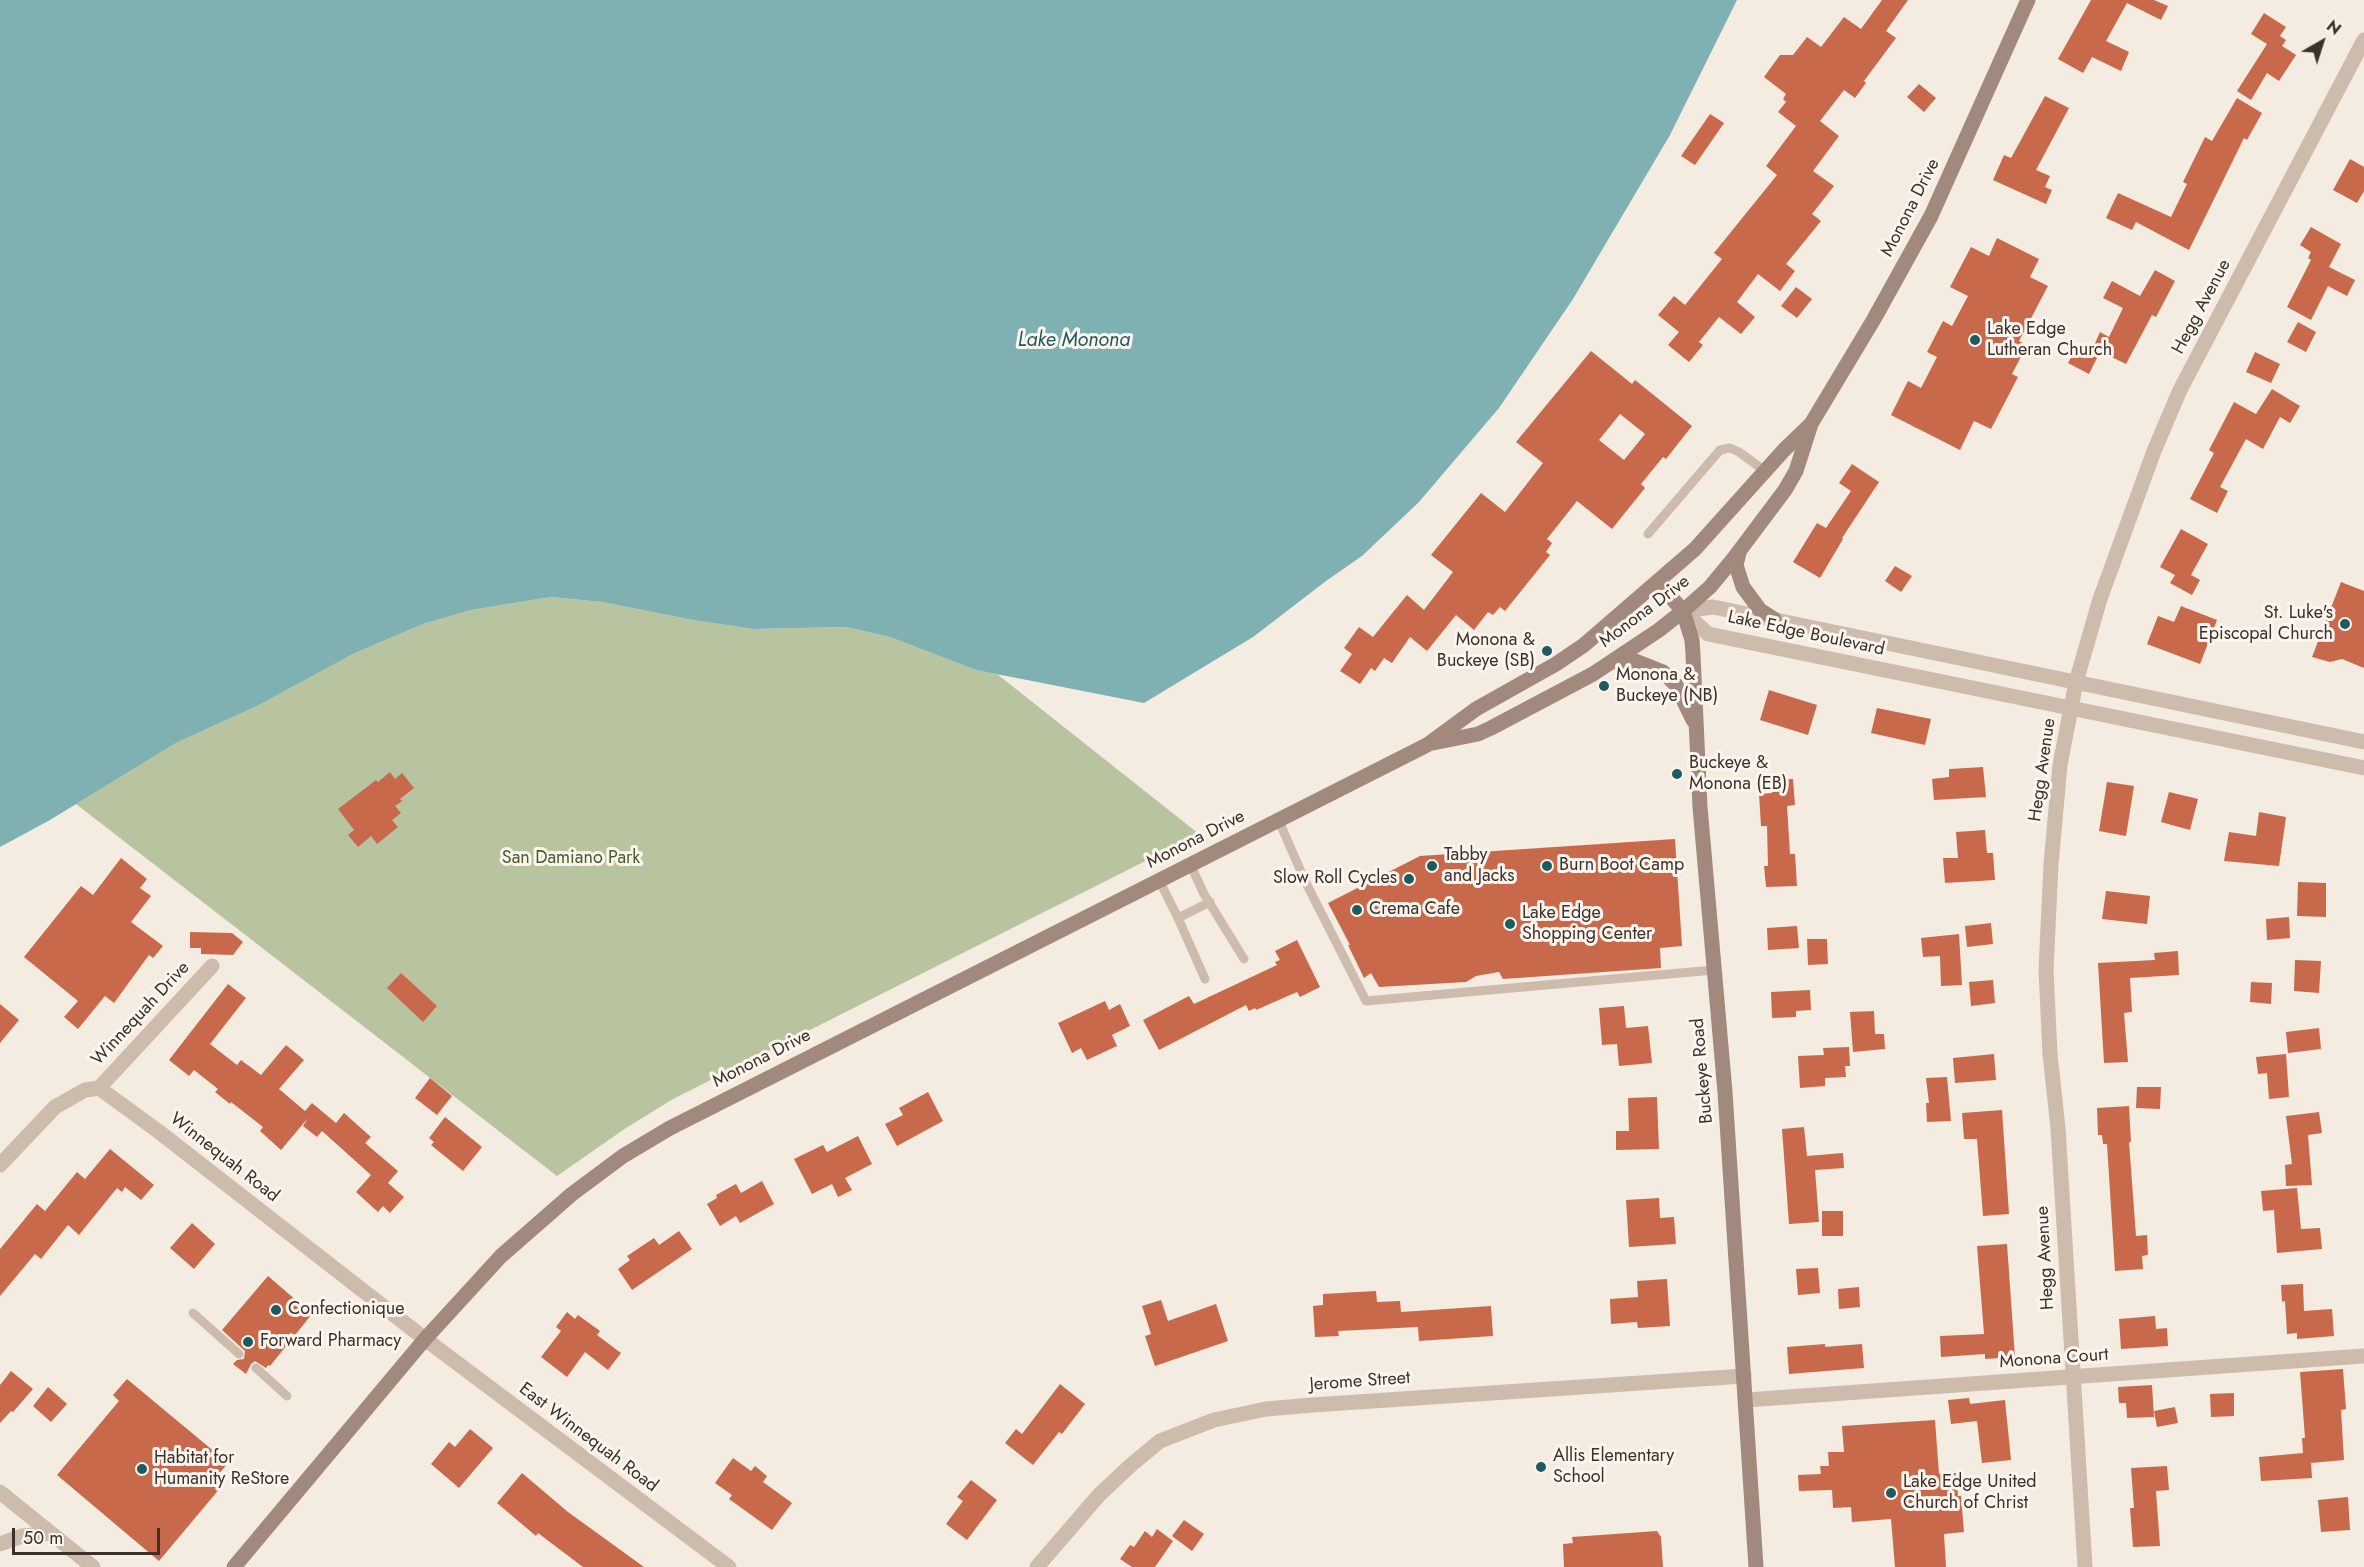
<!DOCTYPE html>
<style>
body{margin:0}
#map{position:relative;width:2364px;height:1567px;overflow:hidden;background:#f4ebe1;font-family:Jost,sans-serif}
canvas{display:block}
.north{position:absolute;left:2292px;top:12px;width:60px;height:60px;-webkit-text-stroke:4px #fbf5ee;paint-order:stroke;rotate:39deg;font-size:16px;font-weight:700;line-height:24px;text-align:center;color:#3b302b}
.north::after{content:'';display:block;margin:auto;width:21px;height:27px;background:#3b302b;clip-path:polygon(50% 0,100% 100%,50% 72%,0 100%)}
.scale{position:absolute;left:12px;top:1528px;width:148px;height:27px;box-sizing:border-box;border:3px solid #3b302b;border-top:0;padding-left:8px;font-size:18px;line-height:21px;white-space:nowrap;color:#3b302b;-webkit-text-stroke:4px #fbf5ee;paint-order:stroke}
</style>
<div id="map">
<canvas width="2364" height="1567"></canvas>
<div class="north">N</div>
<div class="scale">50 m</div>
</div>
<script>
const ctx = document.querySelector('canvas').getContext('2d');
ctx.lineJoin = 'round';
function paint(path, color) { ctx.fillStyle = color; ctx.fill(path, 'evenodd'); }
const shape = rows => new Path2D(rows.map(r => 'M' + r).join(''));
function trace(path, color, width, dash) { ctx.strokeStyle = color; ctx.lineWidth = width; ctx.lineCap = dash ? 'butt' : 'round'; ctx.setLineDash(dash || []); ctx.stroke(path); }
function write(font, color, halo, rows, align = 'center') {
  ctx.font = font + ' Jost,sans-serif'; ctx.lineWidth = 6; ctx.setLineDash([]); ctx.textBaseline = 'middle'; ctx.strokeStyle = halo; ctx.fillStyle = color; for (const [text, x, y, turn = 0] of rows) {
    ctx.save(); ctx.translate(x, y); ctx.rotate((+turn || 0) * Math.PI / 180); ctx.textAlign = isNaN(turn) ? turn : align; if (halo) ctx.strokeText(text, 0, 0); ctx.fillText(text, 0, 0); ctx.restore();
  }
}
paint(shape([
 [551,597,602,602,693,620,753,629,846,627,890,637,976,670,997,674,1199,834,673,1099,626,1128,557,1176,76,804,176,743,257,706,355,653,423,624,471,610]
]), '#b8c4a0');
paint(shape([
 [0,0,1737,0,1670,135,1573,299,1499,408,1419,502,1362,556,1326,581,1253,637,1144,703,976,670,890,637,846,627,753,629,693,620,602,602,551,597,471,610,423,624,355,653,257,706,176,743,50,820,0,847]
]), '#7fb0b2');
paint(shape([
 [1882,0,1908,0,1886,31,1896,38,1864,81,1866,83,1855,98,1844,90,1820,121,1839,136,1813,171,1834,186,1812,214,1821,221,1786,264,1795,271,1780,291,1758,274,1737,302,1755,317,1741,334,1719,317,1699,342,1703,345,1689,362,1668,345,1679,332,1658,315,1674,296,1685,305,1722,259,1714,253,1777,175,1766,166,1796,126,1778,112,1786,102,1783,99,1786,94,1764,77,1780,55,1793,55,1807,37,1821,47,1844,17,1861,29],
 [2091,0,2154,0,2168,6,2161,20,2127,3,2106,41,2129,52,2121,71,2092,57,2083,73,2058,59],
 [2264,13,2286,27,2280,36,2286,40,2282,46,2296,55,2279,81,2267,73,2251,100,2237,91,2267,44,2251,34],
 [1919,84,1936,98,1924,112,1907,97],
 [2045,96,2069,108,2036,170,2050,176,2045,187,2052,190,2046,204,1993,180,2004,155,2011,158],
 [2237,98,2262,113,2247,140,2244,138,2189,250,2136,222,2132,230,2106,218,2118,193,2171,217,2187,184,2183,182,2205,137,2212,141],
 [1710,114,1724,123,1695,165,1681,156],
 [2350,159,2364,167,2364,191,2357,203,2333,190],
 [2311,227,2341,244,2329,267,2355,280,2347,296,2328,286,2311,320,2287,307,2311,260,2308,258,2311,252,2300,245],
 [1997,238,2039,259,2030,277,2048,286,2019,341,2027,345,2012,374,2018,377,1991,429,1974,421,1960,450,1891,415,1908,381,1921,388,1937,357,1927,352,1943,321,1952,326,1968,296,1950,287,1971,247,1989,256],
 [2155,270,2175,281,2156,317,2152,315,2126,364,2093,348,2100,332,2109,337,2123,308,2103,298,2112,281,2140,296],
 [1796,287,1812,299,1797,318,1781,306],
 [2298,322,2316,332,2306,352,2287,342],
 [2077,346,2098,356,2089,374,2068,363],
 [1591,351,1632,384,1635,380,1692,426,1666,459,1663,457,1641,484,1645,488,1612,529,1577,501,1547,539,1552,543,1546,552,1550,555,1505,611,1500,607,1493,615,1488,612,1474,630,1456,615,1427,651,1410,637,1392,663,1384,658,1375,671,1371,668,1360,684,1340,671,1352,654,1344,648,1359,627,1373,637,1407,595,1424,610,1453,572,1431,555,1481,493,1505,512,1543,463,1516,442],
 [1620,414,1645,434,1624,460,1599,440],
 [2255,352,2280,364,2271,383,2246,372],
 [2272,389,2300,406,2290,423,2280,417,2263,449,2246,439,2220,487,2228,491,2217,513,2190,499,2214,453,2209,450,2234,402,2256,414],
 [1852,464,1879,482,1842,538,1843,539,1820,578,1793,562,1817,523,1826,528,1851,491,1839,483],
 [2181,529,2208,544,2191,575,2200,580,2192,595,2170,583,2175,575,2160,567],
 [1895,566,1912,576,1901,592,1885,581],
 [2341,582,2364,591,2364,668,2342,659,2330,662,2312,657],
 [2181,606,2217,620,2200,664,2147,644,2158,616,2174,622],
 [1769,690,1817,705,1808,735,1760,720],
 [1877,708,1931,719,1925,745,1871,733],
 [1983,767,1986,797,1934,800,1932,779,1949,777,1949,769],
 [390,772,395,779,402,773,414,788,400,799,402,801,395,806,401,813,392,820,398,827,377,844,371,836,358,847,348,835,354,830,338,809,376,780,378,782],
 [1793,779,1795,805,1787,806,1790,854,1795,854,1797,886,1766,887,1764,866,1768,866,1767,826,1761,826,1759,794,1772,793,1772,780],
 [2107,782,2134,786,2126,836,2099,831],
 [2169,792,2198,799,2190,830,2161,822],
 [2259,812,2286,817,2279,866,2224,861,2229,832,2256,836],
 [1985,830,1987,853,1993,853,1995,880,1945,883,1943,858,1958,858,1956,832],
 [1675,839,1682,946,1660,948,1661,968,1503,979,1499,972,1476,976,1466,982,1379,987,1371,973,1364,978,1348,945,1350,945,1328,903,1420,856],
 [121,858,147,879,140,888,151,896,131,922,163,946,153,958,149,955,114,1003,105,996,78,1029,64,1017,78,1001,24,957,81,886,93,895],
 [2298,882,2326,883,2326,917,2297,916],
 [2106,891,2150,896,2147,924,2102,919],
 [2289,917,2290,938,2267,940,2266,919],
 [1991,923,1993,944,1967,947,1965,926],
 [1797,926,1799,948,1768,950,1767,928],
 [190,932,232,933,243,942,233,955,201,954,201,948,190,948],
 [1959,934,1962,985,1941,986,1940,956,1923,957,1921,938],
 [1807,939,1827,939,1828,964,1808,965],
 [1297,940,1320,987,1300,997,1297,992,1256,1010,1255,1008,1249,1011,1246,1005,1159,1050,1143,1020,1189,996,1194,1004,1277,965,1275,962,1280,960,1275,951],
 [2178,951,2179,975,2130,978,2132,1012,2124,1013,2128,1062,2104,1063,2098,963,2155,960,2154,953],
 [2295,960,2321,961,2319,993,2294,991],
 [401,973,437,1006,423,1022,387,988],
 [1993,980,1995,1003,1971,1006,1969,982],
 [2251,982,2272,983,2271,1004,2250,1002],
 [228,984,246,998,210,1044,237,1065,241,1060,261,1075,286,1045,304,1060,279,1089,305,1111,312,1103,336,1123,344,1113,371,1137,365,1143,398,1171,388,1183,404,1197,390,1213,383,1206,378,1212,356,1192,371,1175,322,1131,317,1137,303,1126,308,1118,281,1150,260,1131,263,1127,231,1102,230,1104,215,1092,218,1089,194,1070,189,1076,169,1060],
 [1810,990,1811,1010,1796,1011,1796,1017,1772,1018,1771,992],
 [1105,1001,1109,1010,1120,1004,1130,1026,1112,1035,1117,1046,1087,1060,1081,1048,1072,1053,1058,1023],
 [0,1004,19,1020,0,1043],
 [1624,1006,1626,1028,1648,1026,1652,1063,1619,1066,1617,1044,1602,1045,1599,1008],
 [1874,1011,1875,1034,1884,1034,1885,1049,1853,1052,1850,1012],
 [2319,1028,2321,1049,2288,1053,2286,1032],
 [1849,1047,1850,1066,1845,1066,1846,1077,1825,1078,1825,1086,1800,1088,1798,1056,1824,1055,1823,1048],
 [1994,1054,1996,1080,1955,1083,1953,1058],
 [2286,1054,2289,1097,2269,1099,2267,1073,2258,1074,2256,1057],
 [1947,1077,1951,1121,1927,1122,1926,1103,1929,1103,1926,1078],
 [430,1078,452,1096,437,1115,415,1098],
 [2137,1087,2161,1087,2160,1109,2136,1108],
 [928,1092,943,1121,897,1146,885,1124,903,1115,899,1108],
 [1657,1097,1659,1149,1616,1150,1616,1131,1629,1131,1628,1098],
 [2129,1106,2131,1142,2129,1142,2136,1236,2147,1235,2148,1255,2142,1256,2143,1269,2115,1271,2107,1144,2103,1144,2102,1135,2098,1135,2097,1108],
 [2002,1110,2009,1214,1983,1216,1977,1139,1964,1139,1962,1113],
 [2319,1112,2322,1133,2308,1135,2312,1185,2286,1186,2285,1165,2292,1164,2286,1116],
 [445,1117,482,1147,463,1171,431,1145,434,1142,429,1138],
 [1804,1127,1807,1156,1843,1153,1844,1168,1815,1170,1819,1222,1789,1224,1782,1129],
 [858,1136,872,1164,845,1178,852,1190,838,1197,832,1184,812,1194,794,1159,823,1145,827,1152],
 [110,1149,154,1185,141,1200,125,1187,122,1192,117,1188,79,1235,68,1225,41,1259,35,1254,0,1296,0,1249,37,1204,45,1211,77,1172,85,1179],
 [762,1181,774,1204,740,1223,736,1216,720,1226,707,1204,717,1198,716,1195,736,1184,741,1193],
 [2297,1188,2301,1229,2320,1228,2322,1249,2277,1253,2274,1210,2263,1211,2261,1191],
 [1659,1198,1660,1218,1674,1217,1676,1244,1629,1247,1626,1200],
 [1822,1211,1843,1211,1843,1236,1822,1236],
 [192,1223,215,1244,194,1269,170,1248],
 [679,1231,692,1249,632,1290,618,1269,630,1260,627,1256,654,1238,659,1245],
 [2007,1244,2015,1357,1985,1359,1985,1354,1941,1357,1940,1336,1984,1334,1977,1246],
 [1818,1268,1820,1293,1798,1295,1796,1269],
 [268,1276,312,1314,270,1366,268,1365,266,1368,255,1361,251,1364,246,1374,233,1364,237,1360,244,1359,245,1351,222,1330],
 [1667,1279,1670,1326,1638,1328,1637,1322,1611,1324,1610,1299,1638,1297,1637,1281],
 [2303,1284,2304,1311,2332,1309,2334,1336,2297,1339,2297,1333,2287,1334,2285,1301,2282,1302,2281,1285],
 [1859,1287,1860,1307,1839,1309,1838,1289],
 [1376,1291,1377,1302,1400,1301,1401,1312,1491,1306,1493,1336,1419,1341,1418,1327,1338,1331,1339,1336,1315,1337,1313,1306,1323,1305,1323,1294],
 [1161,1300,1168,1321,1216,1304,1228,1341,1155,1366,1145,1336,1151,1334,1142,1306],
 [567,1312,575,1319,578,1315,600,1331,597,1335,621,1353,608,1370,585,1352,567,1377,541,1357,561,1331,556,1327],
 [2155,1316,2156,1329,2167,1328,2168,1346,2121,1349,2119,1319],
 [1825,1344,1825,1347,1862,1344,1864,1368,1789,1374,1787,1347],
 [2343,1369,2346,1409,2341,1410,2344,1460,2311,1463,2312,1478,2261,1481,2259,1457,2303,1453,2302,1438,2305,1438,2300,1372],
 [11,1371,33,1389,13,1412,11,1411,0,1423,0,1385],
 [127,1379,228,1463,214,1480,221,1487,159,1561,57,1475,119,1401,113,1395],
 [1060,1384,1085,1404,1062,1434,1059,1432,1033,1465,1005,1443,1016,1429,1022,1434],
 [2152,1385,2154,1417,2127,1418,2126,1403,2119,1403,2118,1387],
 [48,1387,67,1404,51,1422,33,1406],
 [2234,1393,2234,1416,2211,1417,2210,1394],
 [1969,1398,1970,1404,2005,1400,2011,1460,1982,1463,1977,1421,1951,1424,1948,1400],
 [2175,1407,2178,1423,2157,1427,2154,1411],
 [1935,1420,1939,1474,1956,1473,1958,1496,1961,1496,1964,1532,1944,1534,1946,1567,1895,1567,1891,1519,1852,1522,1851,1507,1833,1508,1832,1490,1799,1491,1798,1475,1821,1474,1820,1466,1829,1466,1828,1452,1844,1452,1842,1426],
 [470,1429,493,1448,459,1488,431,1464,449,1442,455,1447],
 [733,1458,751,1471,755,1466,767,1476,763,1482,792,1503,772,1530,729,1499,732,1495,715,1483],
 [2167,1466,2169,1490,2156,1491,2160,1546,2133,1547,2130,1508,2134,1508,2131,1468],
 [522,1473,568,1512,644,1567,583,1567,538,1533,536,1536,497,1503],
 [971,1480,997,1500,967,1540,946,1524,963,1501,957,1497],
 [2348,1497,2350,1530,2321,1532,2318,1500],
 [1184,1520,1204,1534,1192,1551,1172,1536],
 [1157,1529,1173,1541,1155,1567,1132,1567,1120,1559,1130,1545,1134,1547,1145,1531,1152,1537],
 [1657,1531,1661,1537,1663,1567,1564,1567,1563,1544,1573,1543,1572,1537]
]), '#c8694b');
trace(shape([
 [1648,534,1720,450,1730,448,1739,452,1765,471],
 [1278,819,1306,883,1366,1001,1714,970],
 [1190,864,1204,894,1244,959],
 [1159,880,1178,918],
 [1205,979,1178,918,1210,902],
 [193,1313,239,1354],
 [256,1368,287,1396]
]), '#cdbbac', 9);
trace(shape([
 [1683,611,1708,634,2364,768],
 [1683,611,1713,607,2364,742],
 [99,1088,212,966],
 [0,1165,55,1107,85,1090,99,1088,158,1131,425,1339,729,1567],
 [1746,1400,2364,1356],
 [0,1492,93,1567],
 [0,1544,22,1536,51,1533],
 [1037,1567,1099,1495,1131,1465,1160,1441,1214,1420,1266,1409,1313,1405,1744,1376],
 [2085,1567,2058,1128,2050,1054,2046,970,2051,864,2060,765,2076,682,2100,599,2154,451,2180,390,2364,40]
]), '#cdbbac', 15);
trace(shape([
 [1739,553,1736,565,1743,587,1760,610,1774,619],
 [1658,582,1683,611,1692,640,1693,655,1700,807,1725,1092,1756,1567],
 [1612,662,1635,661,1663,672,1676,685,1693,720],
 [1433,743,1478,734,1491,728,1593,674,1659,630,1683,611,1710,587,1734,558,1785,490,1796,471,1811,424,1874,319,1931,216,2028,0],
 [234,1567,425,1339,501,1256,572,1194,623,1156,670,1128,1427,745,1476,709,1556,664,1584,645,1695,549,1784,450,1811,424]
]), '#a18a7d', 15);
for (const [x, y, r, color] of [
 [1975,340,6,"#1f5a5e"],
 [2345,624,6,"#1f5a5e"],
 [1547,651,6,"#1f5a5e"],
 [1604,686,6,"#1f5a5e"],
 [1677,774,6,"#1f5a5e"],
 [1432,866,6,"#1f5a5e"],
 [1547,866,6,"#1f5a5e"],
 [1409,879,6,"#1f5a5e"],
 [1357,910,6,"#1f5a5e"],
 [1510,924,6,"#1f5a5e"],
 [276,1310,6,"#1f5a5e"],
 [248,1342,6,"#1f5a5e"],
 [1541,1467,6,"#1f5a5e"],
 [142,1469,6,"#1f5a5e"],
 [1891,1493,6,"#1f5a5e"]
]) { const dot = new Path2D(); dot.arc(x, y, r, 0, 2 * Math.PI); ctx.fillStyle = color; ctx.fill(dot); trace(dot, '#fbf5ee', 2); }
write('18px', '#3b302b', '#fbf5ee', [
 ["Monona Drive",1911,208,-63],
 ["Hegg Avenue",2202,307,-62],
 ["Monona Drive",1645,612,-37],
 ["Lake Edge Boulevard",1806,634,12],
 ["Hegg Avenue",2043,770,-82],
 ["Monona Drive",1196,840,-27],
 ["Winnequah Drive",141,1014,-47],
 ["Monona Drive",762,1059,-27],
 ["Buckeye Road",1703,1071,-95],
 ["Winnequah Road",224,1158,38],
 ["Hegg Avenue",2046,1258,-93],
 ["Monona Court",2054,1359,-4],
 ["Jerome Street",1360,1382,-4],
 ["East Winnequah Road",588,1438,37]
]);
write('18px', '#3b302b', '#fbf5ee', [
 ["Lake Edge",1987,330],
 ["Lutheran Church",1987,351],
 ["St. Luke's",2333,614,"right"],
 ["Episcopal Church",2333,635,"right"],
 ["Monona &",1535,641,"right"],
 ["Buckeye (SB)",1535,662,"right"],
 ["Monona &",1616,676],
 ["Buckeye (NB)",1616,697],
 ["Buckeye &",1689,764],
 ["Monona (EB)",1689,785],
 ["Tabby",1444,856],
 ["and Jacks",1444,877],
 ["Burn Boot Camp",1559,866],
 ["Slow Roll Cycles",1397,879,"right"],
 ["Crema Cafe",1369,910],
 ["Lake Edge",1522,914],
 ["Shopping Center",1522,935],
 ["Confectionique",288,1310],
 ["Forward Pharmacy",260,1342],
 ["Allis Elementary",1553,1457],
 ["School",1553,1478],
 ["Habitat for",154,1459],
 ["Humanity ReStore",154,1480],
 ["Lake Edge United",1903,1483],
 ["Church of Christ",1903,1504]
], 'left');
write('18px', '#4a5a2e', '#fbf5ee', [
 ["San Damiano Park",571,859]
]);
write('italic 20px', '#1f5a5e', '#fbf5ee', [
 ["Lake Monona",1074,341]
]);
</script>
